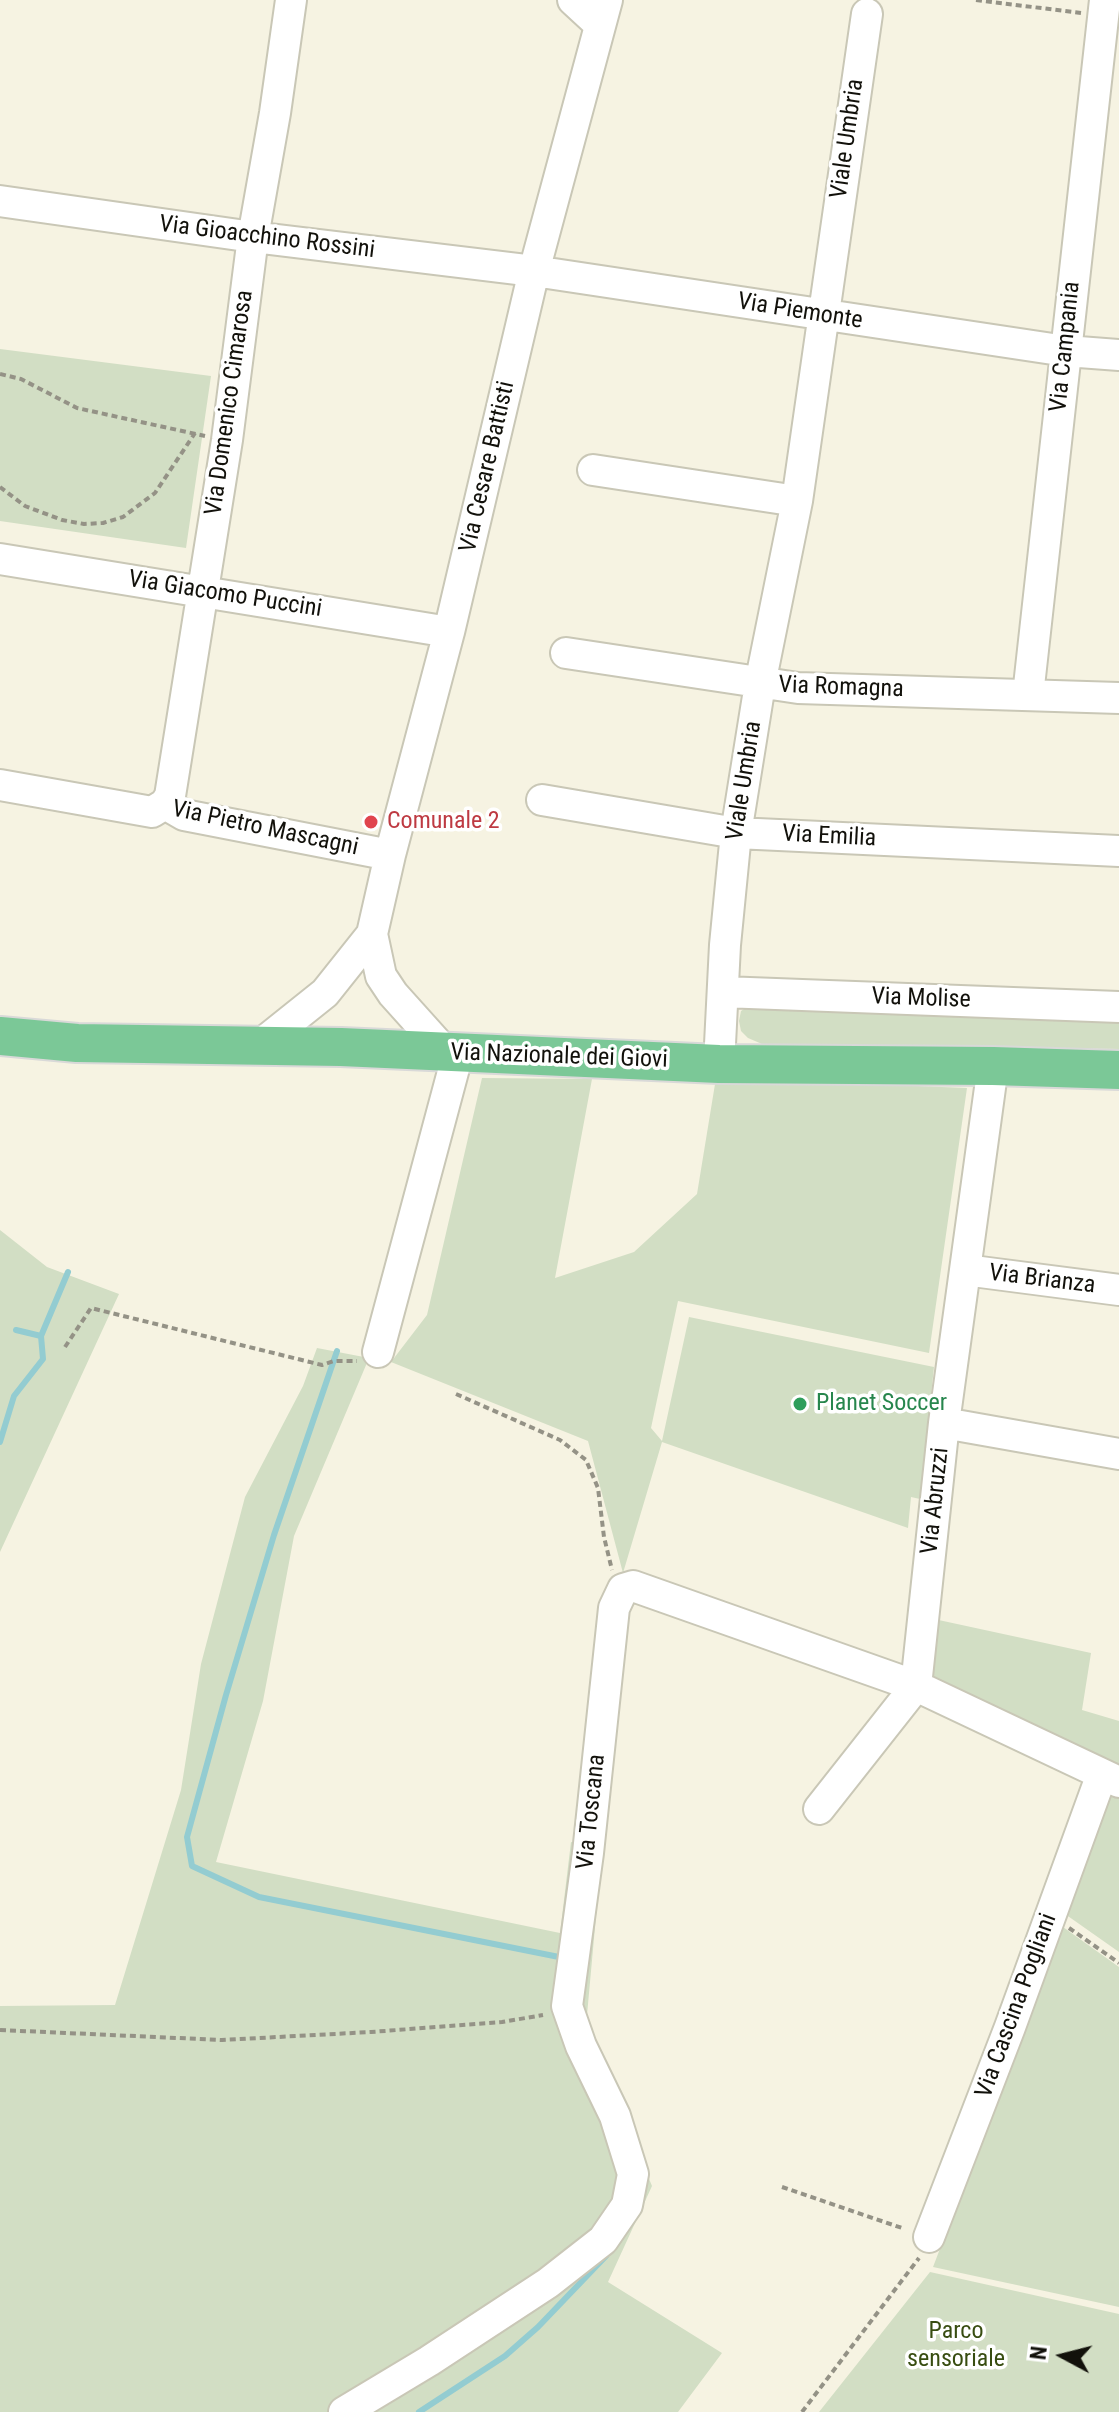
<!DOCTYPE html>
<style>
body{margin:0}
#map{position:relative;width:1119px;height:2412px;overflow:hidden;background:#f6f3e2;font-family:"Roboto Condensed",sans-serif}
canvas{display:block}
.north{position:absolute;left:1023px;top:2316px;width:80px;height:80px;-webkit-text-stroke:6px #fff;paint-order:stroke;rotate:277deg;font-size:22px;font-weight:700;line-height:32px;text-align:center;color:#12110b}
.north::after{content:'';display:block;margin:auto;width:28px;height:36px;background:#12110b;clip-path:polygon(50% 0,100% 100%,50% 72%,0 100%)}
</style>
<div id="map">
<canvas width="1119" height="2412"></canvas>
<div class="north">N</div>
</div>
<script>
const ctx = document.querySelector('canvas').getContext('2d');
ctx.lineJoin = 'round';
function paint(path, color) { ctx.fillStyle = color; ctx.fill(path, 'evenodd'); }
const shape = rows => new Path2D(rows.map(r => 'M' + r).join(''));
function trace(path, color, width, dash) { ctx.strokeStyle = color; ctx.lineWidth = width; ctx.lineCap = dash ? 'butt' : 'round'; ctx.setLineDash(dash || []); ctx.stroke(path); }
function write(font, color, halo, rows, align = 'center') {
  ctx.font = font + ' "Roboto Condensed",sans-serif'; ctx.lineWidth = 7; ctx.setLineDash([]); ctx.textBaseline = 'middle'; ctx.strokeStyle = halo; ctx.fillStyle = color; for (const [text, x, y, turn = 0] of rows) {
    ctx.save(); ctx.translate(x, y); ctx.rotate((+turn || 0) * Math.PI / 180); ctx.textAlign = isNaN(turn) ? turn : align; if (halo) ctx.strokeText(text, 0, 0); ctx.fillText(text, 0, 0); ctx.restore();
  }
}
paint(shape([
 [0,349,211,376,186,548,0,521],
 [752,1004,1119,1015,1119,1049,762,1044,748,1038,741,1031,739,1021,741,1011],
 [482,1078,592,1079,555,1278,634,1252,697,1194,716,1078,967,1088,929,1353,678,1301,651,1428,662,1441,689,1317,934,1367,920,1499,911,1497,908,1528,662,1442,623,1573,588,1441,391,1362,427,1315],
 [0,1230,47,1267,119,1294,0,1552],
 [317,1348,369,1358,294,1536,263,1701,216,1862,560,1933,571,1842,602,1850,586,2026,652,2186,608,2282,722,2353,678,2412,0,2412,0,2006,115,2005,181,1790,201,1664,245,1497,303,1386],
 [934,1619,1091,1653,1082,1710,1119,1721,1119,1769,936,1684,929,1667],
 [1112,1793,1119,1796,1119,1952,1065,1914],
 [1063,1927,1119,1967,1119,2307,933,2267],
 [930,2272,1119,2314,1119,2412,819,2412]
]), '#d2dec4');
trace(shape([
 [41,1336,68,1272],
 [337,1351,274,1535,226,1695,187,1837,192,1866,259,1897,564,1958],
 [0,1442,14,1396,43,1359,41,1336,16,1330],
 [419,2412,505,2356,538,2327,606,2256]
]), '#93ccd1', 6);
const minor = shape([
 [573,0,599,24],
 [0,201,253,237,534,271,1066,351,1119,355],
 [593,470,797,501],
 [0,559,449,632],
 [566,653,798,688,1119,698],
 [1028,695,1105,0],
 [0,785,152,812,165,804],
 [542,800,736,833,1119,851],
 [165,804,170,796,227,440,253,237,275,113,291,0],
 [165,804,184,815,390,855],
 [372,934,381,976,393,994,446,1053],
 [723,992,1119,1007],
 [260,1045,325,993,372,934,390,855,449,632,534,271,607,0],
 [719,1064,725,945,736,833,760,684,797,501,867,14],
 [965,1270,1119,1290],
 [378,1352,458,1053],
 [944,1423,1119,1454],
 [819,1809,916,1686,944,1423,993,1066],
 [929,2237,1010,2027,1102,1774],
 [344,2412,429,2361,548,2283,603,2240,627,2205,633,2174,615,2116,581,2046,567,2006,588,1853,614,1608,623,1589,633,1586,916,1686,1119,1782]
]);
const major = shape([
 [0,1036,77,1043,341,1047,719,1064,993,1066,1119,1070]
]);
trace(minor, '#c9c7b6', 34);
trace(major, '#d9d9d8', 42);
trace(shape([
 [976,0,1081,13],
 [0,374,21,379,77,408,205,436],
 [0,487,25,506,62,520,84,524,103,523,123,517,155,493,195,433],
 [65,1347,91,1308,322,1365,334,1361,357,1361],
 [456,1394,560,1440,586,1460,598,1488,604,1537,612,1570],
 [1069,1928,1119,1963],
 [0,2030,222,2040,371,2032,502,2022,543,2015],
 [782,2187,905,2229],
 [802,2412,919,2258]
]), '#949286', 4, [6, 4]);
trace(minor, '#fff', 30);
trace(major, '#7bc897', 38);
for (const [x, y, r, color] of [
 [371,822,8,"#e0444e"],
 [800,1404,8,"#2e9e5b"]
]) { const dot = new Path2D(); dot.arc(x, y, r, 0, 2 * Math.PI); ctx.fillStyle = color; ctx.fill(dot); trace(dot, '#fff', 3); }
write('24px', '#12110b', '#fff', [
 ["Viale Umbria",848,139,-82],
 ["Via Gioacchino Rossini",267,238,7],
 ["Via Piemonte",800,312,9],
 ["Via Campania",1066,347,-84],
 ["Via Domenico Cimarosa",230,403,-82],
 ["Via Cesare Battisti",488,467,-77],
 ["Via Giacomo Puccini",225,595,9],
 ["Via Romagna",841,688,2],
 ["Viale Umbria",745,781,-81],
 ["Via Pietro Mascagni",265,829,12],
 ["Via Emilia",829,837,3],
 ["Via Molise",921,999,2],
 ["Via Nazionale dei Giovi",559,1057,2],
 ["Via Brianza",1042,1280,7],
 ["Via Abruzzi",936,1501,-84],
 ["Via Toscana",592,1812,-84],
 ["Via Cascina Pogliani",1017,2006,-70]
]);
write('24px', '#be3a42', '#fff', [
 ["Comunale 2",387,822]
], 'left');
write('24px', '#27864d', '#fff', [
 ["Planet Soccer",816,1404]
], 'left');
write('24px', '#384d11', '#fff', [
 ["Parco",956,2332],
 ["sensoriale",956,2360]
]);
</script>
